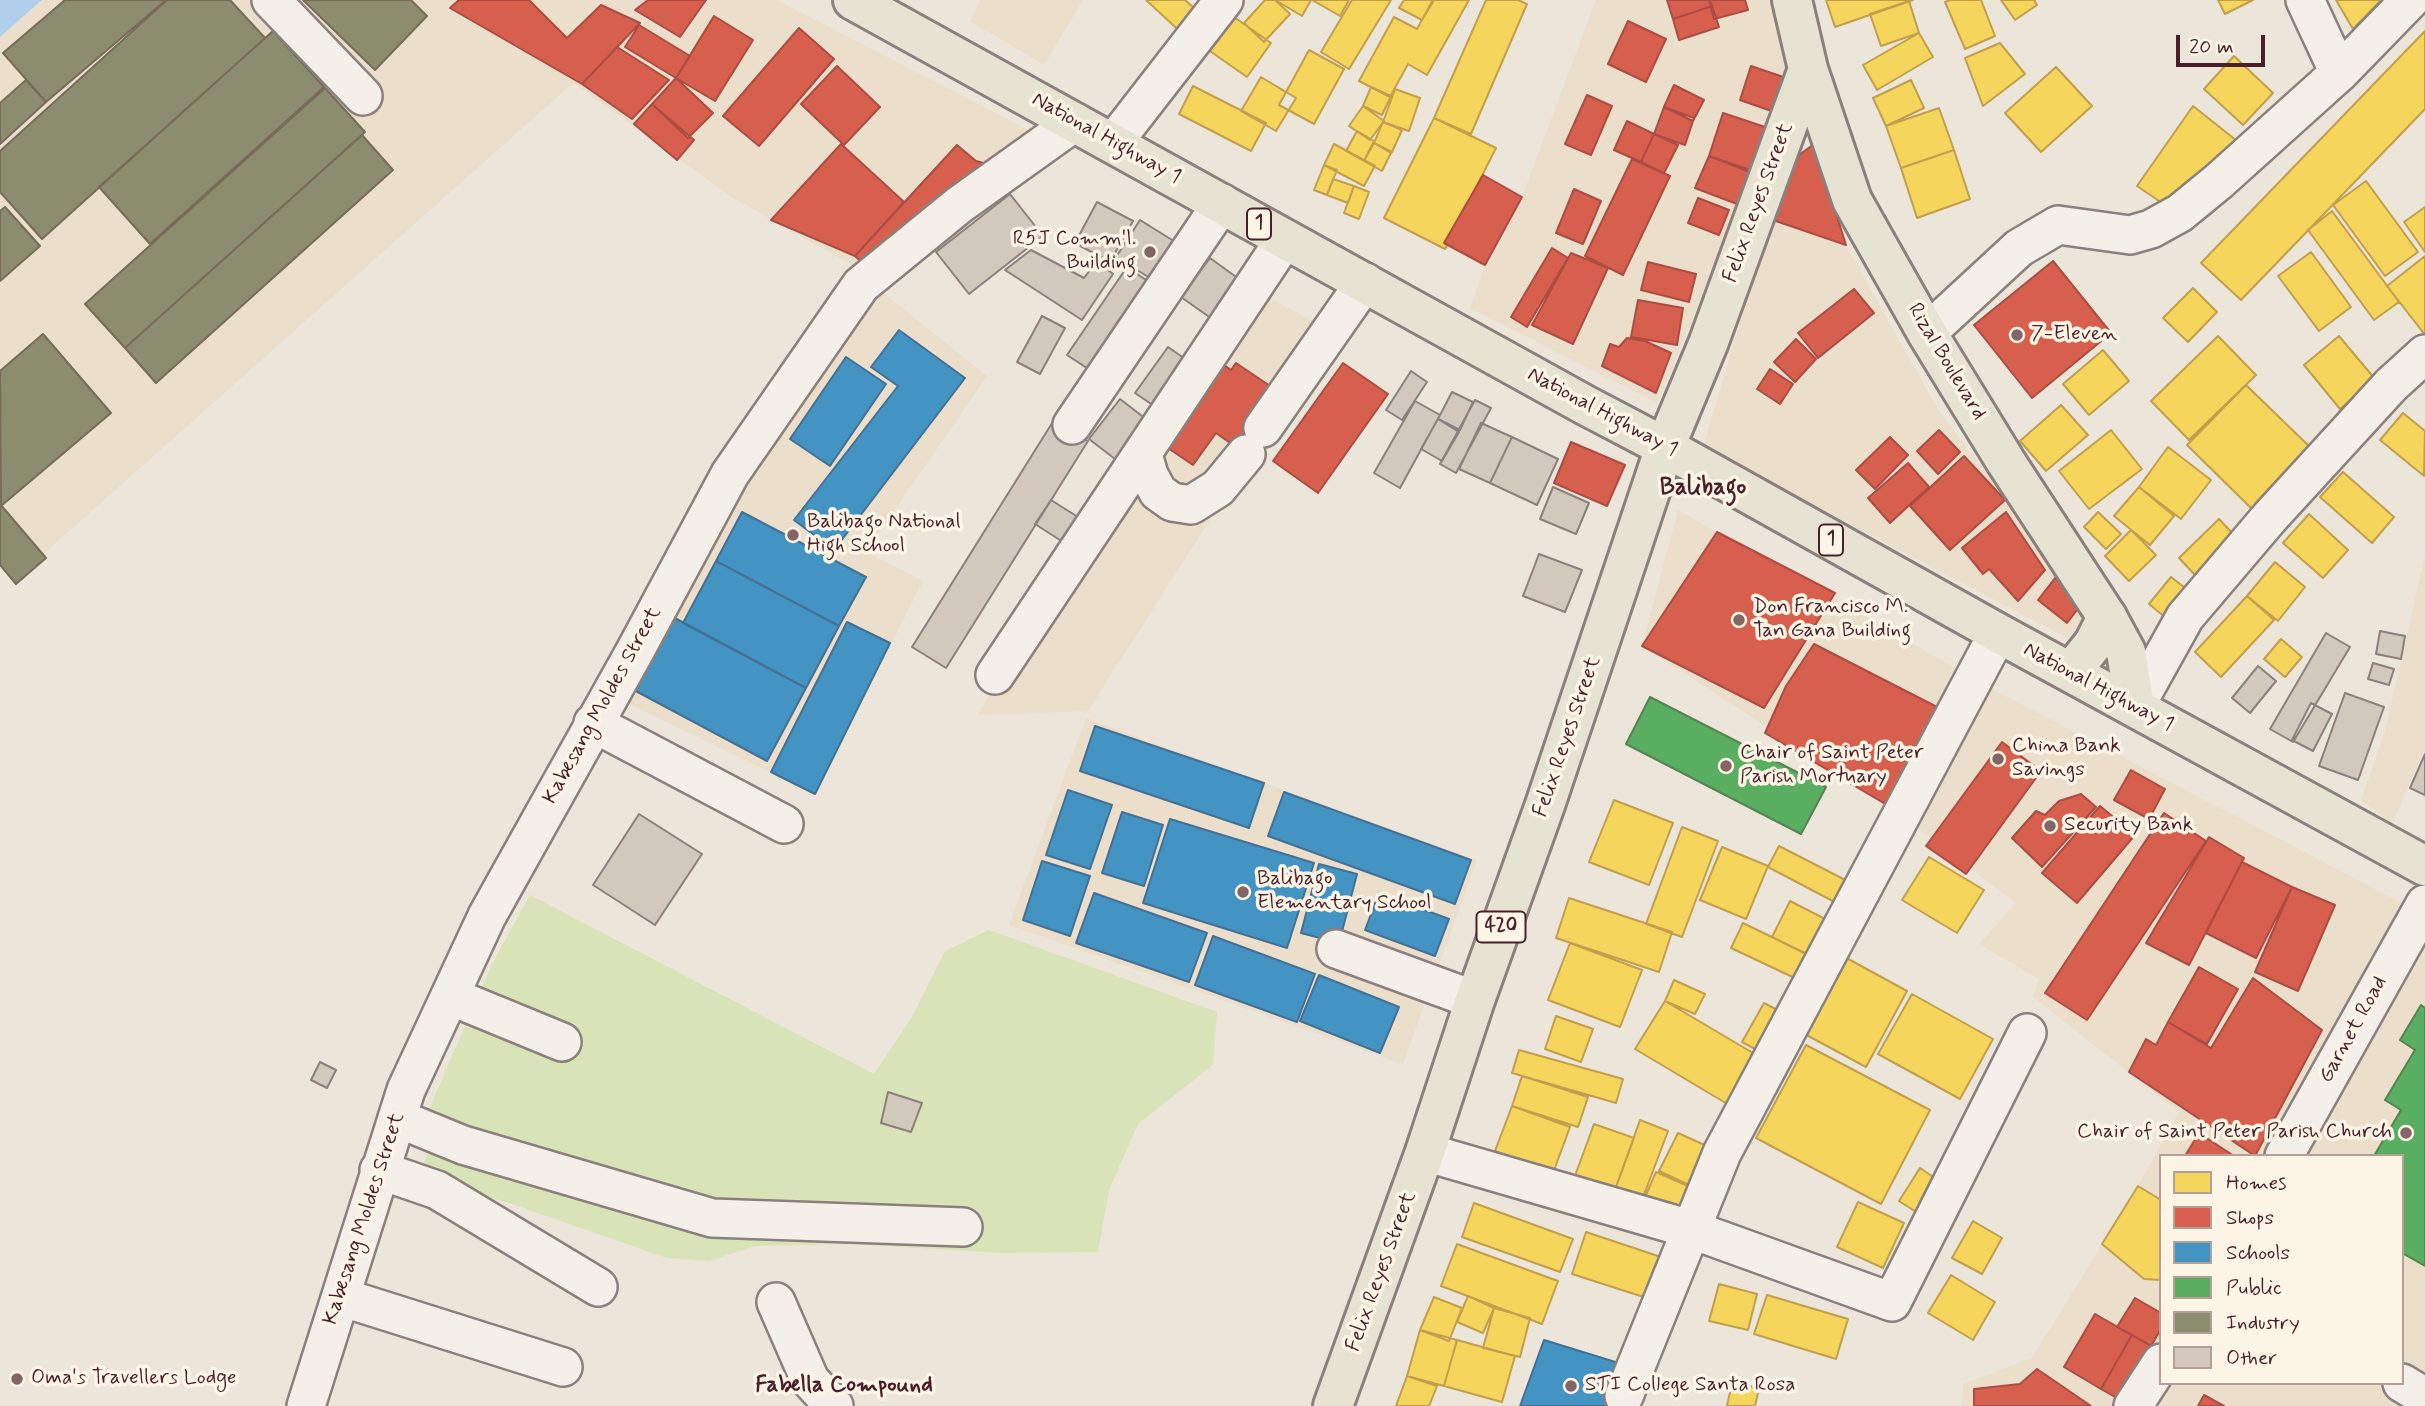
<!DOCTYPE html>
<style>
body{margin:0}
#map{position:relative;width:2425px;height:1406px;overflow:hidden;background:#ece6da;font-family:Mynerve,sans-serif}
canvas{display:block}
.legend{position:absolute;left:2159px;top:1154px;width:245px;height:231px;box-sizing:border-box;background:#fcf5e5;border:2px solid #b59f9b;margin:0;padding:9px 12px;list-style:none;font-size:21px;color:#4a1f2b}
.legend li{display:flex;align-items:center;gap:14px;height:35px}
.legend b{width:35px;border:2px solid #b59f9b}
.scale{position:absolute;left:2176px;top:35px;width:89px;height:32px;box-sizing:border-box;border:4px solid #4a1f2b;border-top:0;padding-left:9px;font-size:21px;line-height:24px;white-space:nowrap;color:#4a1f2b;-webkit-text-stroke:5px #fcf5e5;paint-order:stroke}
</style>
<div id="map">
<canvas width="2425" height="1406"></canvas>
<ul class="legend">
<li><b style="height:19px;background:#f6d55c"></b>Homes</li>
<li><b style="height:19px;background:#d6604d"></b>Shops</li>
<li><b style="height:19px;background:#4393c3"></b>Schools</li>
<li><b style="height:19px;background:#5aae61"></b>Public</li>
<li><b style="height:19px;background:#8c8c6e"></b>Industry</li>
<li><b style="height:19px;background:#d2c8bb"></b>Other</li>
</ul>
<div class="scale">20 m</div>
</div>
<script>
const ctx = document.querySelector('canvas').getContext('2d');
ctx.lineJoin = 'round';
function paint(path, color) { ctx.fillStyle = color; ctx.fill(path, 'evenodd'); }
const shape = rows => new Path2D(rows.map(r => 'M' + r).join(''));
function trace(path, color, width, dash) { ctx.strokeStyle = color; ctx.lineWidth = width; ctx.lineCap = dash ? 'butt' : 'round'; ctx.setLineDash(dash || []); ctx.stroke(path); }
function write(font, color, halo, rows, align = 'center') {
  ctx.font = font + ' Mynerve,sans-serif'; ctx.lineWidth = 7; ctx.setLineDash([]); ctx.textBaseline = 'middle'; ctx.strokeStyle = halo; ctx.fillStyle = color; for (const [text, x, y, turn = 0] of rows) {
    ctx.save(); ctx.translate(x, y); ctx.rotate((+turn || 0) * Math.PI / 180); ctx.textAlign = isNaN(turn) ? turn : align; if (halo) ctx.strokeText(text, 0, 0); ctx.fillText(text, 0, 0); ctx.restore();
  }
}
paint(shape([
 [43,0,777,0,1042,137,859,269,732,197,573,83,13,581,0,566,0,37],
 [981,0,1083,0,1044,65,970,21],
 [1596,0,1775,0,1798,66,1657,403,1470,308,1485,265,1522,197],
 [1814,144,1846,245,1937,408,2084,601,2085,627,2067,638,1703,447,1787,164],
 [880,290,987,376,866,552,923,581,815,794,619,699,717,517],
 [1258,292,1339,335,1250,457,1088,711,976,715],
 [1678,510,1992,689,2425,915,2425,1406,1962,1406,1963,1384,2032,1358,2138,1186,2179,1112,2033,997,2039,979,1979,944,2016,903,1887,805,1642,646],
 [2161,1156,2402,1156,2402,1383,2161,1383],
 [2425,555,2425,748,2392,824,2361,800,2385,731],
 [1086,718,1477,860,1403,1064,1009,925]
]), '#ebdeca');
paint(shape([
 [530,895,874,1074,912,1017,945,951,989,930,1217,1012,1213,1065,1138,1124,1109,1190,1098,1252,1002,1253,853,1244,755,1246,709,1261,667,1258,506,1202,417,1177,434,1140,424,1124,432,1102,492,964]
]), '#d8e4b7');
paint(shape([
 [0,0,42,0,0,37]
]), '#b1cfeb');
const homes = shape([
 [1146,0,1185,0,1205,18,1187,38,1146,0],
 [1265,0,1275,0,1290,14,1264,42,1244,23,1265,0],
 [1275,0,1311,0,1302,16,1275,0],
 [1312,0,1349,0,1340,16,1312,0],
 [1352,0,1391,0,1349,69,1321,52,1352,0],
 [1404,0,1434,0,1422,20,1399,8,1404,0],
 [1433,0,1469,0,1427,75,1408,64,1390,97,1359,81,1394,17,1417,29,1433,0],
 [1486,0,1518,0,1527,4,1471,134,1434,118,1486,0],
 [1826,0,1913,0,1835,27,1826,0],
 [1950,0,1981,0,1995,36,1965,49,1945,2,1950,0],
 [2001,0,2034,0,2037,5,2015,20,2001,0],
 [2218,0,2253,0,2225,14,2218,0],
 [2336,0,2381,0,2353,29,2336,0],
 [1909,1,1919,33,1881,46,1870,14,1909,1],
 [1231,15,1271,43,1247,77,1207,49,1231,15],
 [2425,31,2425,109,2241,300,2201,263,2425,31],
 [1919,33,1933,57,1877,90,1863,65,1919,33],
 [2000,43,2025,74,1983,106,1965,58,2000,43],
 [1309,50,1344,69,1314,124,1279,105,1309,50],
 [2234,56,2273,93,2243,125,2204,89,2234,56],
 [2056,67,2092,106,2041,152,2005,113,2056,67],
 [1261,77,1296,98,1276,131,1241,111,1261,77],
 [1911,80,1924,108,1886,126,1873,98,1911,80],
 [1193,86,1266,123,1251,151,1179,114,1193,86],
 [1371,87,1391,96,1382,115,1363,106,1371,87],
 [1395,89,1420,98,1409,131,1383,122,1395,89],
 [1363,106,1384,121,1370,140,1349,126,1363,106],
 [2193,106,2237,141,2168,207,2137,186,2193,106],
 [1939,108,1954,150,1901,168,1886,126,1939,108],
 [1434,118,1496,148,1445,249,1384,218,1434,118],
 [1383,122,1402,130,1392,152,1374,143,1383,122],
 [1357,131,1374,141,1364,161,1346,151,1357,131],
 [1374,143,1391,153,1382,171,1364,161,1374,143],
 [1334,144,1375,166,1364,186,1324,165,1334,144],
 [1954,150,1970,199,1917,218,1901,168,1954,150],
 [1324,165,1337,170,1327,195,1314,190,1324,165],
 [1333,179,1354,186,1348,203,1327,195,1333,179],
 [2366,181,2418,252,2385,276,2333,205,2366,181],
 [1354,186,1369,192,1359,219,1344,213,1354,186],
 [2425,207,2425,252,2404,222,2425,207],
 [2332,211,2399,302,2374,320,2308,230,2332,211],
 [2311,252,2351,307,2319,331,2278,276,2311,252],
 [2425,256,2425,335,2387,286,2425,256],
 [2193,288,2217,312,2188,342,2163,318,2193,288],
 [2218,336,2256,375,2189,440,2151,401,2218,336],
 [2339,336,2375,379,2340,409,2304,365,2339,336],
 [2103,350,2129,381,2089,415,2063,384,2103,350],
 [2246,385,2314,451,2255,512,2187,445,2246,385],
 [2061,405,2088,435,2046,471,2020,441,2061,405],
 [2403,413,2425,431,2424,476,2380,440,2403,413],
 [2111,430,2142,469,2089,509,2059,471,2111,430],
 [2168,447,2211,480,2181,519,2139,487,2168,447],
 [2343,472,2394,517,2372,543,2320,497,2343,472],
 [2139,487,2174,516,2150,545,2114,516,2139,487],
 [2098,512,2121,534,2106,549,2084,527,2098,512],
 [2309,514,2348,550,2323,578,2283,543,2309,514],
 [2219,519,2235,536,2195,575,2179,558,2219,519],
 [2131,530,2156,555,2129,581,2105,556,2131,530],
 [2275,562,2305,587,2278,621,2247,596,2275,562],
 [2171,577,2193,594,2171,622,2149,604,2171,577],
 [2247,596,2274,620,2221,677,2195,652,2247,596],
 [2281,639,2302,657,2285,677,2264,659,2281,639],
 [1614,800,1673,823,1649,885,1589,862,1614,800],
 [1682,827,1718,841,1682,937,1646,924,1682,827],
 [1779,846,1859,887,1848,909,1768,867,1779,846],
 [1722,847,1768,866,1746,919,1700,900,1722,847],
 [1929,857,1984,890,1957,933,1902,900,1929,857],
 [1569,898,1672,932,1659,972,1556,938,1569,898],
 [1790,901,1831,922,1812,957,1772,937,1790,901],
 [1743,923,1811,956,1799,980,1731,948,1743,923],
 [1570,943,1642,970,1620,1027,1548,1000,1570,943],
 [1841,955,1907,991,1866,1067,1799,1031,1841,955],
 [1674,980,1705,994,1695,1014,1665,1001,1674,980],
 [1912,994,1993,1039,1960,1099,1878,1054,1912,994],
 [1665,1001,1758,1056,1729,1105,1635,1049,1665,1001],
 [1764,1003,1783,1013,1761,1052,1742,1042,1764,1003],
 [1556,1016,1593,1029,1581,1062,1545,1049,1556,1016],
 [1806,1045,1930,1110,1881,1204,1756,1138,1806,1045],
 [1519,1050,1623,1079,1616,1103,1512,1073,1519,1050],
 [1522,1076,1588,1097,1578,1127,1512,1106,1522,1076],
 [1512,1106,1570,1127,1553,1173,1495,1151,1512,1106],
 [1640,1120,1668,1131,1639,1208,1612,1198,1640,1120],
 [1594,1124,1634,1138,1612,1198,1572,1184,1594,1124],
 [1678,1133,1718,1151,1700,1190,1659,1171,1678,1133],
 [1920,1168,1945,1185,1924,1217,1899,1201,1920,1168],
 [1656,1172,1697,1190,1683,1222,1642,1204,1656,1172],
 [2138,1186,2161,1200,2161,1280,2144,1279,2102,1244,2138,1186],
 [1858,1202,1904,1223,1883,1268,1837,1247,1858,1202],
 [1474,1203,1573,1239,1560,1272,1462,1237,1474,1203],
 [1973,1221,2002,1238,1982,1274,1952,1258,1973,1221],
 [1586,1232,1667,1259,1653,1300,1572,1274,1586,1232],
 [1457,1244,1558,1281,1542,1324,1441,1286,1457,1244],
 [1951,1275,1995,1302,1973,1340,1928,1313,1951,1275],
 [1719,1284,1757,1294,1748,1330,1709,1321,1719,1284],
 [1767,1295,1848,1319,1836,1359,1754,1334,1767,1295],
 [1468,1296,1494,1308,1483,1333,1457,1322,1468,1296],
 [1434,1297,1462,1308,1449,1341,1420,1330,1434,1297],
 [1494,1308,1530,1318,1520,1357,1483,1348,1494,1308],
 [1420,1330,1457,1340,1444,1386,1407,1376,1420,1330],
 [1457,1340,1515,1356,1502,1402,1444,1386,1457,1340],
 [1407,1376,1437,1386,1429,1406,1396,1406,1407,1376],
 [1732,1383,1759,1388,1755,1406,1727,1406,1732,1383]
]);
paint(homes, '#f6d55c');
trace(homes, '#c29e4d', 2);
const shops = shape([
 [459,0,529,0,567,38,601,5,640,23,582,84,450,8,459,0],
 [648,0,706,0,680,37,635,10,648,0],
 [1667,0,1710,0,1712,6,1673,19,1667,0],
 [1709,0,1745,0,1748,10,1714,19,1709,0],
 [1712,6,1719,27,1679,40,1673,19,1712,6],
 [714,16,753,40,715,101,676,78,714,16],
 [1628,21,1666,39,1646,82,1608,64,1628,21],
 [639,25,690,56,676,78,625,47,639,25],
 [799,28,834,59,759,146,723,116,799,28],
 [617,47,669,80,632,119,582,84,617,47],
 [837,66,880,107,844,145,801,104,837,66],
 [1751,66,1792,80,1780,114,1740,100,1751,66],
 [676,78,713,113,688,138,652,104,676,78],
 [1674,85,1704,100,1693,121,1664,107,1674,85],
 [1587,95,1612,106,1591,155,1565,144,1587,95],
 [652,104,694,140,677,160,634,124,652,104],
 [1664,107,1694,118,1685,145,1654,134,1664,107],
 [1723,113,1768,128,1753,171,1709,156,1723,113],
 [1627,121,1654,134,1641,162,1614,150,1627,121],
 [1654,134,1678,145,1664,173,1641,162,1654,134],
 [841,144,904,202,855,256,771,220,841,144],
 [1814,144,1846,245,1770,219,1787,164,1814,144],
 [957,145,976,161,1002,168,872,272,855,256,957,145],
 [1709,156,1750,172,1737,204,1695,188,1709,156],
 [1632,159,1670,176,1623,275,1585,256,1632,159],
 [1483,175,1522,197,1485,265,1444,243,1483,175],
 [1574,189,1601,201,1583,244,1556,233,1574,189],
 [1698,198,1729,210,1719,235,1688,223,1698,198],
 [1552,248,1568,258,1527,327,1511,317,1552,248],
 [1571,253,1608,268,1573,344,1532,325,1571,253],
 [2053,261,2111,333,2032,398,1974,325,2053,261],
 [1648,262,1696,274,1689,302,1641,290,1648,262],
 [1854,289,1874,313,1818,358,1798,333,1854,289],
 [1638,300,1683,308,1677,345,1631,337,1638,300],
 [1627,338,1645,341,1671,353,1656,393,1602,366,1610,344,1619,347,1627,338],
 [1796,339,1816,359,1795,382,1774,362,1796,339],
 [1217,360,1231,370,1236,363,1273,388,1250,457,1216,433,1193,465,1159,442,1217,360],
 [1343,363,1388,394,1318,493,1273,461,1343,363],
 [1770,369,1793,384,1780,404,1757,389,1770,369],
 [1939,430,1960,452,1938,474,1917,451,1939,430],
 [1890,437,1908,455,1875,489,1856,470,1890,437],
 [1571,442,1625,465,1607,506,1554,483,1571,442],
 [1964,456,2005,500,1950,550,1910,506,1964,456],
 [1908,463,1929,487,1890,523,1868,498,1908,463],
 [2006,512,2045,570,2018,601,1989,569,1983,574,1962,548,2006,512],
 [1717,532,1835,593,1764,708,1642,646,1717,532],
 [2055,578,2084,601,2067,623,2038,600,2055,578],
 [1814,644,1939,708,1887,805,1765,733,1786,686,1814,644],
 [2002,742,2041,771,1966,874,1926,846,2002,742],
 [2131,770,2165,789,2149,819,2114,800,2131,770],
 [2081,794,2096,807,2042,867,2012,838,2036,811,2045,815,2059,801,2081,794],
 [2100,806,2135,835,2077,903,2042,873,2100,806],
 [2164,813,2206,841,2087,1020,2045,993,2164,813],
 [2209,837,2244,858,2189,965,2146,943,2209,837],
 [2242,862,2292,887,2256,958,2206,933,2242,862],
 [2292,887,2335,905,2298,991,2255,972,2292,887],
 [2199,967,2238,989,2207,1044,2168,1022,2199,967],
 [2253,978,2322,1030,2255,1156,2129,1072,2146,1039,2156,1045,2168,1022,2211,1048,2253,978],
 [2199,1133,2234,1156,2185,1156,2199,1133],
 [2135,1298,2161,1313,2161,1329,2151,1346,2117,1327,2135,1298],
 [2095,1314,2132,1335,2101,1389,2064,1367,2095,1314],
 [2132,1335,2155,1348,2124,1402,2101,1389,2132,1335],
 [2037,1369,2091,1406,1974,1406,1974,1389,2020,1384,2037,1369],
 [2204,1395,2224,1406,2198,1406,2204,1395]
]);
paint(shops, '#d6604d');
trace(shops, '#ac4c43', 2);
const schools = shape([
 [899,330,965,378,834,550,794,520,898,386,871,367,899,330],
 [846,357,886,384,830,466,790,439,846,357],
 [742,512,866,577,839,626,716,561,742,512],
 [716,561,839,626,806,688,683,623,716,561],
 [671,616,806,688,767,761,632,689,671,616],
 [847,622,890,643,815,794,771,772,847,622],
 [1095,726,1264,783,1249,828,1080,771,1095,726],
 [1068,790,1112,805,1090,869,1046,855,1068,790],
 [1284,792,1471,860,1455,904,1268,836,1284,792],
 [1122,812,1163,825,1144,886,1102,873,1122,812],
 [1170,819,1314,863,1287,948,1143,903,1170,819],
 [1042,861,1090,876,1070,936,1023,920,1042,861],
 [1319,864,1357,874,1339,943,1301,933,1319,864],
 [1094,893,1207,933,1189,982,1076,943,1094,893],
 [1379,893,1449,919,1435,956,1365,930,1379,893],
 [1213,936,1315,974,1297,1022,1195,985,1213,936],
 [1319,975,1399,1007,1380,1053,1300,1021,1319,975],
 [1544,1340,1625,1365,1610,1406,1520,1406,1544,1340]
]);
paint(schools, '#4393c3');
trace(schools, '#457095', 2);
const public = shape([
 [1650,697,1826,787,1801,834,1626,744,1650,697],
 [2421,1005,2425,1008,2425,1266,2402,1253,2402,1156,2374,1156,2401,1110,2385,1100,2415,1050,2400,1040,2421,1005]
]);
paint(public, '#5aae61');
trace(public, '#558351', 2);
const industry = shape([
 [65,0,166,0,46,102,3,53,65,0],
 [167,0,230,0,265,38,42,239,0,192,0,151,167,0],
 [303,0,411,0,427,16,375,70,303,0],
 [273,31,324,87,150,244,99,187,273,31],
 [26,80,46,102,0,144,0,103,26,80],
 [325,88,365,132,125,348,85,304,325,88],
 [362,135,393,170,156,383,125,348,362,135],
 [5,207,40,246,0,281,0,211,5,207],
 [43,334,111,413,1,506,0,371,43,334],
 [0,504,46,558,16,584,0,565,0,504]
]);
paint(industry, '#8c8c6e');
trace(industry, '#786b5a', 2);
const building = shape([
 [1010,194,1043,236,969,294,936,252,1010,194],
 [1097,202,1133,221,1110,262,1075,243,1097,202],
 [1140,220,1185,248,1158,283,1116,257,1140,220],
 [1031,250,1084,278,1097,261,1113,274,1082,320,1005,270,1031,250],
 [1210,258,1250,287,1222,326,1181,297,1210,258],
 [1127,267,1159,289,1099,376,1067,355,1127,267],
 [1042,316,1065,328,1040,374,1017,362,1042,316],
 [1168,347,1198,368,1166,414,1135,393,1168,347],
 [1411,371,1427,382,1402,420,1386,410,1411,371],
 [1452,392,1473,402,1460,430,1438,419,1452,392],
 [1120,399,1155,426,1124,466,1089,439,1120,399],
 [1475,400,1491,408,1456,473,1440,464,1475,400],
 [1415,401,1440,415,1400,488,1374,473,1415,401],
 [1438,419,1459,432,1442,461,1421,449,1438,419],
 [1054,420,1088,441,946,668,912,647,1054,420],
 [1481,423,1512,437,1490,483,1459,469,1481,423],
 [1512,437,1558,459,1537,505,1490,483,1512,437],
 [1553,487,1589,503,1576,534,1540,519,1553,487],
 [1051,500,1078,517,1063,542,1035,524,1051,500],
 [1539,554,1582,570,1565,612,1523,596,1539,554],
 [2380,631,2405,636,2401,659,2376,654,2380,631],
 [2326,633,2350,647,2293,742,2270,729,2326,633],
 [2373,663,2394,669,2389,685,2368,679,2373,663],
 [2258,666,2276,681,2250,713,2232,698,2258,666],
 [2345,693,2384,707,2358,780,2319,766,2345,693],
 [2311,703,2332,714,2313,751,2292,740,2311,703],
 [2425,754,2425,795,2410,788,2425,754],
 [639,814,702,854,655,925,593,885,639,814],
 [320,1062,336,1070,327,1088,311,1080,320,1062],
 [888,1092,922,1103,911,1132,881,1123,888,1092]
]);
paint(building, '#d2c8bb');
trace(building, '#8b807d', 2);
const minor = shape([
 [271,0,363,96],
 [2305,0,2339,73],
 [1113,143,1224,0],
 [1927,333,2019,248,2058,225,2130,235,2151,229,2180,213,2219,181,2339,73,2410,0],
 [1072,425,1222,203],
 [1263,428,1365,282],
 [1143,454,1149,475,1158,492,1172,502,1191,505,1218,488,1246,454],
 [995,675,1285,239],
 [2135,707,2185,617,2270,517,2391,385,2425,354],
 [593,723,784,824],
 [1336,949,1475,1000],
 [450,996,562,1042],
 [397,1118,463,1145,712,1218,963,1227],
 [1425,1152,1690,1229,1892,1302,2027,1033],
 [2284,1156,2425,904],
 [379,1170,437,1190,598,1287],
 [341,1297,563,1367],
 [776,1302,810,1380,834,1406],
 [2402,1383,2425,1397],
 [1624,1396,1722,1153,1998,633],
 [306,1406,406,1090,487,916,635,651,730,474,861,285,959,205,1075,122],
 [2133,1406,2161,1363]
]);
const major = shape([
 [1792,0,1808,69,1852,200,1927,333,2006,462,2107,617,2126,652,2135,707],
 [1333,1406,1425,1152,1475,1000,1545,805,1665,447,1708,344,1808,69]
]);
const highway = shape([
 [853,0,1585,405,1665,447,1998,633,2425,866],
 [2071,672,2094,643,2107,617]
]);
trace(minor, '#8b807d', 42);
trace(major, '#8b807d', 44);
trace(highway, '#8b807d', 44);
trace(minor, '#f4f0e9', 37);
trace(major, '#e7e3d2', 38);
trace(highway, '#e7e3d2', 38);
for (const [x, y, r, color] of [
 [1150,252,7,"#836568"],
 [2017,335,7,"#836568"],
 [793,535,7,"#836568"],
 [1739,620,7,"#836568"],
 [1998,759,7,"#836568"],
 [1726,766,7,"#836568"],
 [2050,826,7,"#836568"],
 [1243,892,7,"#836568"],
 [2406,1133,7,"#836568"],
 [17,1379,7,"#836568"],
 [1571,1386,7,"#836568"]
]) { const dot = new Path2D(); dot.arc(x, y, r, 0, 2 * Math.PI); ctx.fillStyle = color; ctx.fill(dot); trace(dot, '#fcf5e5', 2.5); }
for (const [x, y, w] of [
 [1259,224,24],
 [1831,540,24],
 [1501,927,49]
]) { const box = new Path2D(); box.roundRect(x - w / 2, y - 15.5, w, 31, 5); ctx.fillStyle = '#fcf5e5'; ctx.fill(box); trace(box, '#4a1f2b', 2); }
write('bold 19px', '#4a1f2b', null, [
 ["1",1259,224],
 ["1",1831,540],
 ["420",1501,927]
]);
write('21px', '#4a1f2b', '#fcf5e5', [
 ["National Highway 1",1106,139,29],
 ["Felix Reyes Street",1759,203,-70],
 ["Rizal Boulevard",1946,362,59],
 ["National Highway 1",1602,413,28],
 ["National Highway 1",2098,688,28],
 ["Kabesang Moldes Street",603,706,-61],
 ["Felix Reyes Street",1568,737,-71],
 ["Garnet Road",2354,1030,-61],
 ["Kabesang Moldes Street",365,1219,-72],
 ["Felix Reyes Street",1382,1272,-70]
]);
write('21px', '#4a1f2b', '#fcf5e5', [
 ["R5J Comm'l.",1136,240,"right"],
 ["Building",1136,264,"right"],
 ["7-Eleven",2031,335],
 ["Balibago National",807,523],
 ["High School",807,547],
 ["Don Francisco M.",1753,608],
 ["Tan Gana Building",1753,632],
 ["China Bank",2012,747],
 ["Savings",2012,771],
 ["Chair of Saint Peter",1740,754],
 ["Parish Mortuary",1740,778],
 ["Security Bank",2064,826],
 ["Balibago",1257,880],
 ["Elementary School",1257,904],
 ["Chair of Saint Peter Parish Church",2392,1133,"right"],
 ["Oma's Travellers Lodge",31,1379],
 ["STI College Santa Rosa",1585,1386]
], 'left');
write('bold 23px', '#4a1f2b', '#fcf5e5', [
 ["Fabella Compound",844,1386]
]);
write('bold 24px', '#4a1f2b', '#fcf5e5', [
 ["Balibago",1703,489]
]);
</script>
